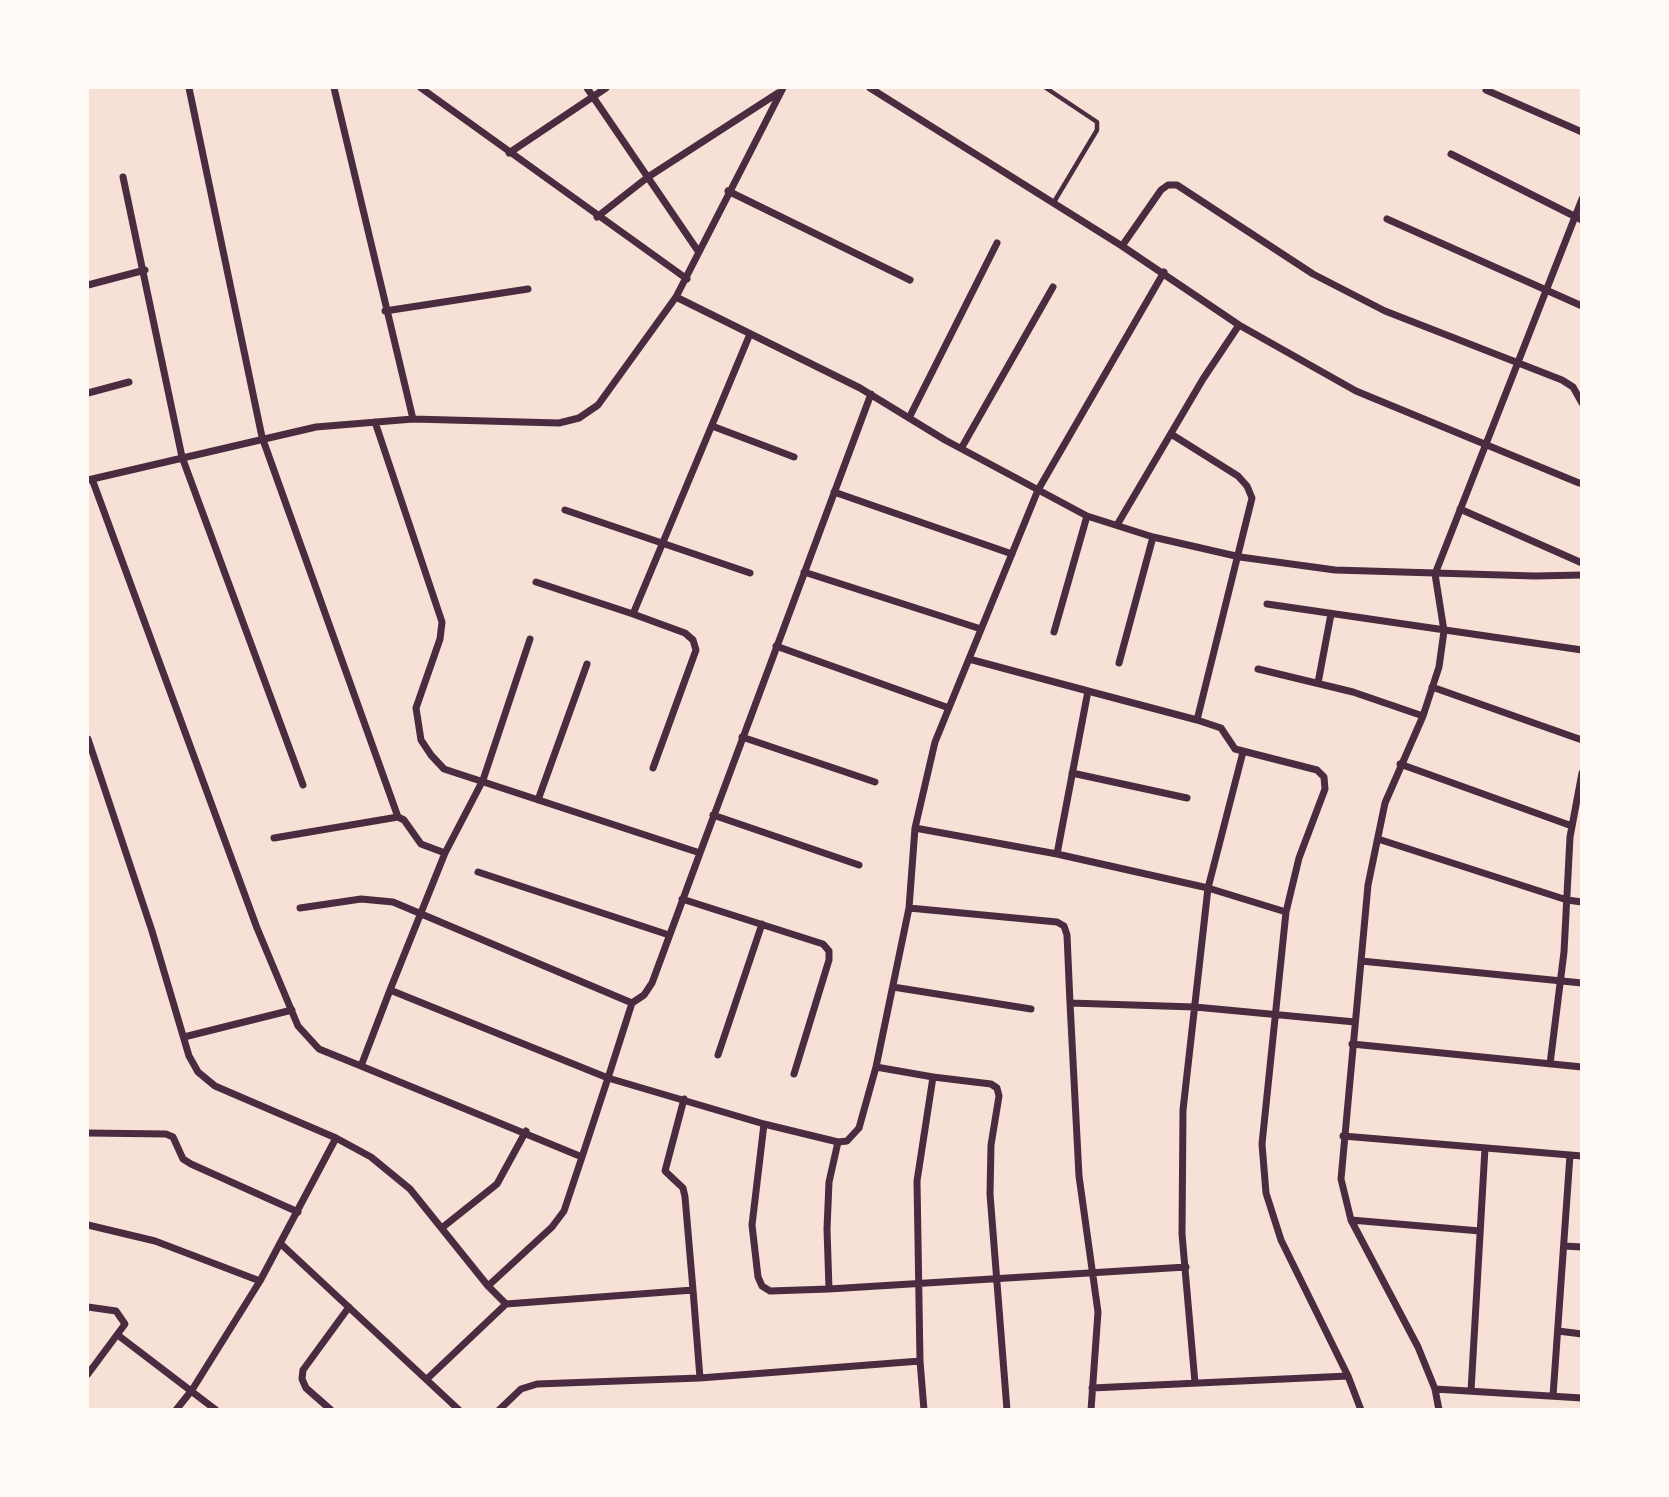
<!DOCTYPE html>
<style>
body{margin:0}
#map{position:relative;width:1669px;height:1497px;overflow:hidden;background:#f7e1d7;font-family:Jost,sans-serif}
canvas{display:block}
.frame{position:absolute;inset:0;border:89px solid #fffaf5;pointer-events:none}
</style>
<div id="map">
<canvas width="1669" height="1497"></canvas>
<div class="frame"></div>
</div>
<script>
const ctx = document.querySelector('canvas').getContext('2d');
ctx.lineJoin = 'round';
const shape = rows => new Path2D(rows.map(r => 'M' + r).join(''));
function trace(path, color, width, dash) { ctx.strokeStyle = color; ctx.lineWidth = width; ctx.lineCap = dash ? 'butt' : 'round'; ctx.setLineDash(dash || []); ctx.stroke(path); }
trace(shape([
 [1046,88,1097,122,1097,130,1054,202]
]), '#4a2c40', 4.5);
trace(shape([
 [189,88,262,437,398,817],
 [334,88,413,419],
 [421,88,687,279],
 [587,88,698,251],
 [870,88,1122,246,1161,190,1168,185,1177,185,1313,274,1385,311,1562,380,1573,387,1582,403],
 [1486,90,1582,132],
 [509,153,606,88],
 [1451,154,1582,220],
 [123,177,182,457,303,785],
 [728,191,910,280],
 [597,217,648,177,778,93],
 [1387,219,1582,306],
 [1122,246,1239,325,1356,391,1579,483],
 [88,285,145,270],
 [676,297,860,388,945,440,1087,516,1153,537,1240,557,1335,570,1535,576,1582,575],
 [385,311,528,289],
 [88,393,129,382],
 [909,418,997,243],
 [375,422,442,622,440,639,416,708,421,740,431,755,444,769,700,853,871,394],
 [712,426,794,457],
 [1171,434,1238,476,1247,486,1252,498,1197,720,1088,691,1057,854,1208,888,1286,912,1262,1144,1266,1193,1281,1240,1348,1376,1361,1410],
 [962,447,1053,287],
 [92,479,257,928,298,1026,319,1049,361,1066],
 [88,480,316,427,413,419,559,423,579,418,598,405,676,297,783,88],
 [834,492,1012,554],
 [1460,509,1582,563],
 [565,510,750,573],
 [1117,525,1203,379,1239,325],
 [804,572,981,629],
 [536,582,633,614],
 [1267,604,1582,650],
 [1054,632,1087,516],
 [776,646,949,708],
 [969,659,1088,691],
 [1119,663,1153,537],
 [1258,669,1353,692,1423,716],
 [1318,683,1331,614],
 [1432,687,1582,740],
 [1197,720,1221,728,1235,749,1317,770,1324,777,1325,789,1299,858,1286,912],
 [742,737,875,782],
 [88,739,152,931,189,1056,198,1072,215,1086,336,1138,260,1281,192,1390,176,1410],
 [1400,764,1572,826],
 [653,768,696,650,693,640,685,633,633,614,750,334],
 [1072,773,1187,798],
 [538,800,587,664],
 [713,815,859,865],
 [915,828,1057,854],
 [274,838,398,817,404,820,421,844,445,853],
 [1378,839,1567,900,1582,902],
 [700,853,652,983,644,995,632,1003,608,1078,764,1124,752,1225,758,1277,762,1286,770,1291,829,1289,1186,1267],
 [478,872,669,935],
 [682,899,823,944,829,951,829,960,794,1074],
 [300,908,361,899,393,902,632,1003],
 [909,908,1057,922,1064,926,1067,935,1070,1003],
 [1361,961,1582,983],
 [893,987,1031,1009],
 [390,990,608,1078,582,1157,361,1066,390,990,445,853,483,780,530,639],
 [184,1037,292,1010],
 [1352,1044,1582,1067],
 [718,1055,762,924],
 [1550,1064,1564,952,1570,837,1582,773],
 [933,1077,991,1084,997,1088,999,1096,991,1145,990,1194,1007,1410],
 [684,1099,665,1171,683,1188,685,1197,693,1290],
 [764,1124,838,1142],
 [88,1133,166,1134,173,1137,183,1159,191,1164,298,1212],
 [1343,1136,1582,1156],
 [336,1138,371,1157,410,1189,488,1286,552,1227,564,1211,582,1157],
 [1351,1220,1480,1231],
 [88,1225,155,1241,260,1281],
 [443,1227,497,1184,526,1131],
 [281,1244,459,1410],
 [1564,1246,1582,1247],
 [488,1286,506,1304,693,1290,700,1378,920,1361,917,1181,933,1077,876,1067],
 [829,1289,827,1229,829,1182,838,1142,847,1141,859,1128,876,1067,909,908,915,828,935,742,1038,490,1164,272],
 [88,1307,116,1311,125,1324,88,1374],
 [1558,1331,1582,1334],
 [119,1336,216,1410],
 [920,1361,924,1410],
 [428,1378,506,1304],
 [1195,1383,1182,1234,1183,1110,1208,888,1243,752],
 [1092,1388,1348,1376],
 [1435,1389,1582,1398],
 [1471,1391,1485,1148],
 [1553,1396,1570,1155],
 [331,1410,306,1388,302,1379,303,1370,349,1307],
 [499,1410,521,1389,537,1384,700,1378],
 [1091,1410,1098,1312,1079,1176,1070,1003,1195,1007,1355,1022],
 [1439,1410,1435,1389,1418,1347,1351,1220,1341,1179,1368,885,1385,803,1423,716,1439,667,1444,631,1435,574,1582,199]
]), '#4a2c40', 7);
</script>
